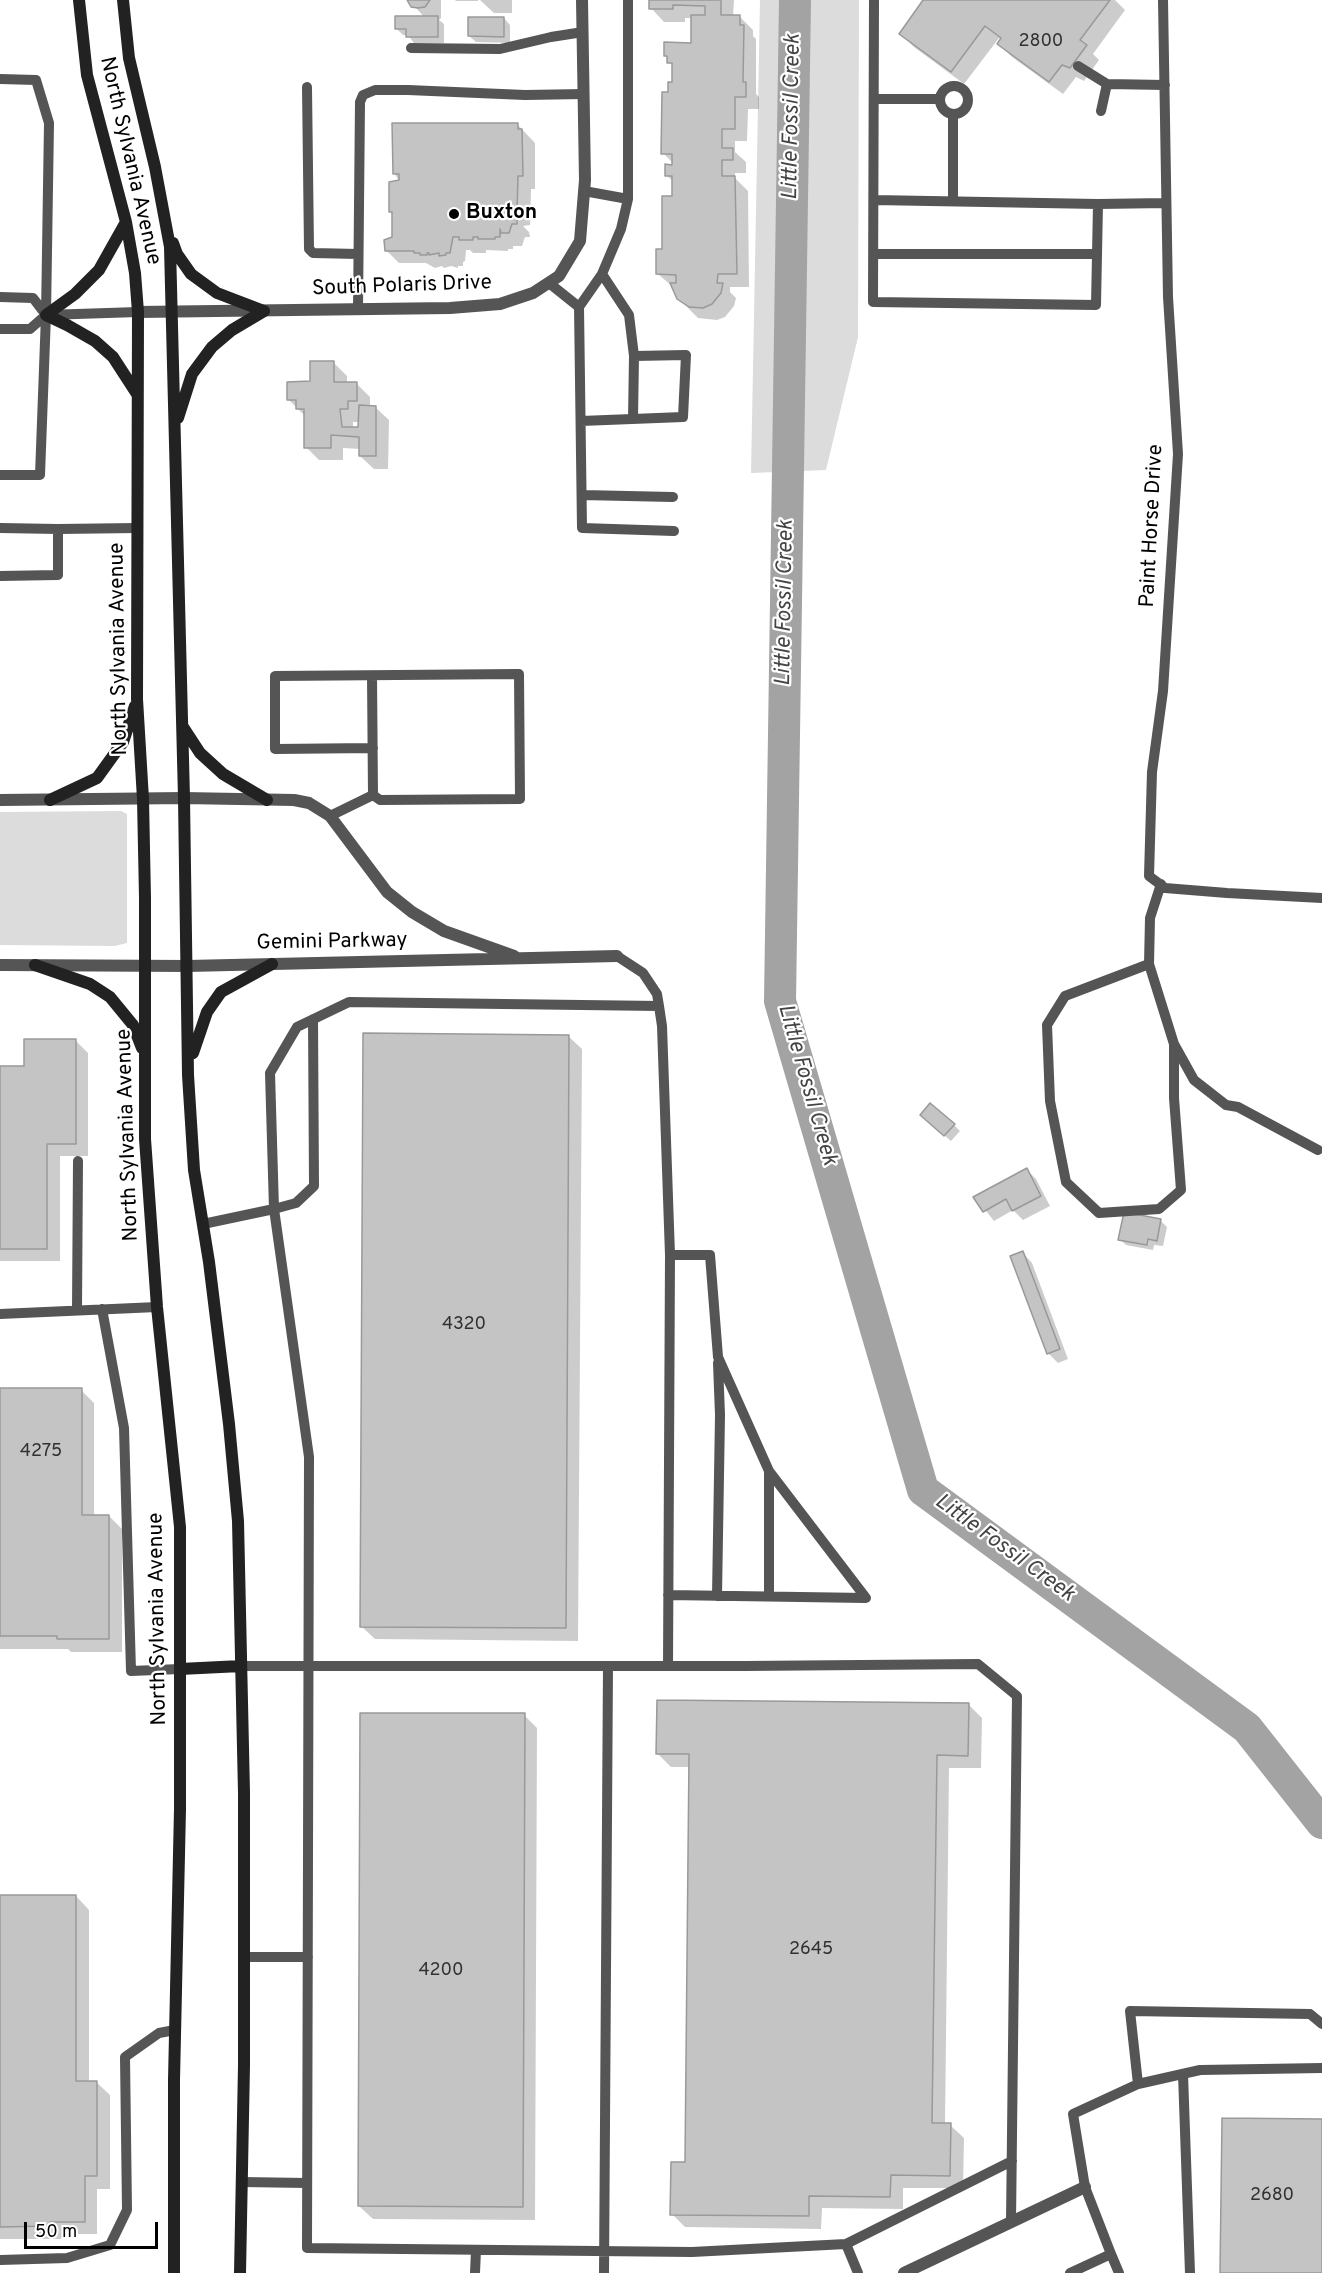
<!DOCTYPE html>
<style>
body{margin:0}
#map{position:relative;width:1322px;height:2273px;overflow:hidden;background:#fff;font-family:Overpass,sans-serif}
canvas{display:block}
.scale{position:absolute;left:24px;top:2222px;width:134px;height:27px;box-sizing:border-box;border:3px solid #000;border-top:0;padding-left:8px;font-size:18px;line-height:21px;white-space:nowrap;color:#000;-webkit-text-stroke:4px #fff;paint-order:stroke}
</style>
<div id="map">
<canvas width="1322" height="2273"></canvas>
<div class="scale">50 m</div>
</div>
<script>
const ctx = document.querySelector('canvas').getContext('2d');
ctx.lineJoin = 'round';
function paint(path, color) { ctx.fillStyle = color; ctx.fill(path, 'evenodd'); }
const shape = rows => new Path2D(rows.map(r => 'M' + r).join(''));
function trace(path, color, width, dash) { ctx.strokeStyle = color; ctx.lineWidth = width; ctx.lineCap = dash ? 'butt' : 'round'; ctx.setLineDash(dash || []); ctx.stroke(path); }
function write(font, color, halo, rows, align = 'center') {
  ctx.font = font + ' Overpass,sans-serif'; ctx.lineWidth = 4.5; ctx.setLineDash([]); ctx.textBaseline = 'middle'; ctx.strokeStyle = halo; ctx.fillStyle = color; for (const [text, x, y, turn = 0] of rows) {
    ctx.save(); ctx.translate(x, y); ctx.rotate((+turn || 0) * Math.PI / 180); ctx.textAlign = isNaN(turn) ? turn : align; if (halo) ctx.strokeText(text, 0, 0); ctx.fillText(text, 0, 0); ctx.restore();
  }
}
paint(shape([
 [760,0,859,0,858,337,826,470,751,473],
 [121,811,127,814,127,943,115,946,0,945,0,812]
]), '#dcdcdc');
paint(shape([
 [409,0,441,0,441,18,439,20,444,24,444,43,414,43,408,35,403,35,397,29,425,18],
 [455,0,478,0,478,1,456,1],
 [480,0,512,0,512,13,494,13],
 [651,0,734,0,733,16,739,16,753,30,753,36,756,39,756,94,759,97,759,109,748,109,747,141,735,141,735,152,746,162,746,173,735,173,735,178,748,191,749,287,730,287,730,292,736,298,734,306,725,317,717,320,698,318,678,298,673,287,658,274,674,197,674,182,666,175,673,163,663,153,670,93,674,84,674,67,665,55,693,44,693,18,685,18,685,22,664,22,651,8],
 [925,0,1115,0,1125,10,1093,54,1099,60,1084,81,1076,77,1063,94,1012,57,999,44,1002,40,999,38,964,84,914,47,901,34],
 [504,18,510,25,510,43,476,42,469,36],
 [517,124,535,143,535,189,531,189,530,225,523,226,529,232,530,237,525,237,522,246,513,246,513,249,508,249,508,251,486,250,486,253,473,253,470,250,466,250,465,261,463,262,463,266,458,266,458,268,451,266,444,268,442,266,435,268,426,263,399,263,386,250,393,238,393,214,390,211,400,182,394,173],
 [334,363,347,376,347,383,357,384,370,397,370,407,375,407,389,420,388,469,374,469,360,456,360,449,343,448,343,460,319,460,306,447,306,417,289,400],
 [353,422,360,422,360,428,353,428],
 [568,1036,582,1049,578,1641,375,1639,361,1626],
 [75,1040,88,1053,88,1156,60,1156,60,1261,0,1261,0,1068,25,1068],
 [928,1121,954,1125,960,1131,951,1141],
 [1027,1170,1036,1179,1050,1206,1023,1220,1013,1210,994,1221,975,1197],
 [1161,1221,1167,1227,1163,1246,1154,1245,1153,1250,1126,1245,1120,1239],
 [1023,1253,1032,1263,1068,1359,1058,1363,1048,1353],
 [0,1390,81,1390,94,1403,94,1516,109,1516,122,1529,122,1652,71,1652,68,1649,0,1649],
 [969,1705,982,1718,981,1768,949,1768,945,2125,950,2125,964,2138,963,2188,903,2188,903,2209,822,2208,821,2229,685,2227,672,2214,686,2164,690,1767,671,1767,657,1753],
 [524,1715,537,1728,535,2220,373,2219,359,2206],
 [0,1896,76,1896,89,1910,89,2082,96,2082,110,2095,110,2189,97,2189,97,2234,63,2234,61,2239,0,2239]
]), '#0003');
trace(shape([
 [795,0,780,1001,923,1490,1247,1728,1322,1823]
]), '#a3a3a3', 32);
const building = shape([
 [407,0,430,0,425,7,418,8,411,7,407,0],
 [649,0,721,0,721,15,740,15,740,25,744,25,743,82,746,82,746,97,735,97,735,129,722,129,722,148,733,148,733,160,722,160,722,176,735,176,737,274,718,274,717,283,723,283,721,293,712,304,703,308,689,307,677,299,670,283,676,283,676,275,656,274,656,249,662,249,662,196,672,196,672,176,665,176,665,164,672,165,672,154,661,154,662,92,668,92,668,82,672,82,672,63,667,63,667,56,664,56,664,42,691,43,691,15,705,15,705,6,673,5,673,9,649,9,649,0],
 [923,0,1110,0,1080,40,1087,45,1070,68,1062,65,1049,82,997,44,1001,38,985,26,951,72,899,34,923,0],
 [395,16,438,16,438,37,406,37,406,29,395,29,395,16],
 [468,17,504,17,504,37,468,36,468,17],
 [392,123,518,123,518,129,522,129,523,176,518,176,517,212,511,213,511,217,517,217,517,224,512,224,509,233,501,233,500,229,500,237,495,237,495,239,478,239,478,237,473,237,473,240,459,240,459,237,453,237,450,253,446,253,446,255,439,256,439,253,429,255,429,253,427,253,427,255,420,255,420,253,414,253,414,251,385,251,384,240,392,237,392,212,389,212,389,182,399,180,399,174,393,174,392,123],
 [310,361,334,361,334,382,357,382,357,401,348,401,348,409,340,409,342,427,358,427,359,405,376,406,376,456,359,456,359,437,331,435,331,448,304,448,304,409,296,409,296,400,287,400,287,382,310,381,310,361],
 [363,1033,569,1035,566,1628,360,1627,363,1033],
 [24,1039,76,1039,76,1144,47,1144,47,1249,0,1249,0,1066,24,1066,24,1039],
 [930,1103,955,1124,944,1136,920,1115,930,1103],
 [1027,1168,1041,1196,1012,1211,1006,1199,983,1212,973,1197,1027,1168],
 [1124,1212,1161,1219,1157,1241,1148,1239,1147,1245,1118,1240,1124,1212],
 [1023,1251,1060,1349,1047,1354,1010,1256,1023,1251],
 [0,1388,82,1388,82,1515,109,1515,109,1639,57,1639,57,1636,0,1636,0,1388],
 [657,1700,969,1703,968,1756,937,1755,932,2123,951,2123,950,2176,891,2175,890,2197,809,2196,809,2216,670,2215,671,2162,685,2162,689,1754,656,1754,657,1700],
 [360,1713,525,1713,523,2207,358,2206,360,1713],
 [0,1895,76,1895,76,2081,97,2081,97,2176,85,2176,85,2222,50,2222,48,2226,0,2227,0,1895],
 [1222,2118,1322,2119,1322,2273,1220,2273,1222,2118]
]);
paint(building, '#c4c4c4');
trace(building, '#999', 1.5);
trace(shape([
 [628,0,628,199,621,229,602,274,579,307,582,528,674,531],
 [874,0,873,302,1096,305,1098,204,1166,203],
 [1163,0,1168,297,1178,454,1163,691,1152,772,1149,876,1165,888,1227,893,1322,898],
 [411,48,500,49,551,37,583,32],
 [1078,66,1107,84],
 [0,79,36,80,49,123,46,315,40,475,0,475],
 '940 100a14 14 0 1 1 28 0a14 14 0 1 1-28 0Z',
 [307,87,309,249,313,253,358,254],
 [874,99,939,99],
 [1101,111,1107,84,1165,85],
 [584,191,628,199],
 [874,200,1098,204],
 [953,201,953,114],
 [874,254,1097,254],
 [602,274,629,315,634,356,633,419],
 [549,283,579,307],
 [0,297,33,298,46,315],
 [358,310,360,102,363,95,375,90,408,90,525,95,584,94],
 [0,329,30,329,46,315,138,312],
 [581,421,683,417,686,355,634,356],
 [582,495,673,497],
 [0,528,58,529,58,575,0,576],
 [58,529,137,528],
 [373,748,275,749,275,676,519,674,520,799,380,800,373,795],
 [330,816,373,795,372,676],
 [1161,884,1150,918,1149,964,1174,1044,1194,1080,1226,1105,1238,1107,1318,1150],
 [617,956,643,973,657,994,659,1006],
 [1149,964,1065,996,1047,1025,1050,1101,1066,1182,1099,1213,1159,1209,1181,1190,1174,1098,1174,1044],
 [313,1019,314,1186,296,1203,274,1209,270,1073,297,1027,349,1002,659,1006,662,1026,670,1255,668,1666],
 [203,1224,274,1209,309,1457,307,2248,692,2252,846,2244,1012,2161],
 [102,1309,124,1428,131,1671,180,1669],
 [77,1310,78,1161],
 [0,1314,157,1307],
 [668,1595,866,1598,769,1471,718,1357,710,1255,670,1255],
 [717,1596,720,1415,718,1363],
 [769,1596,769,1471],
 [241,1666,745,1666,978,1664,1017,1696,1011,2222],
 [244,1957,308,1957],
 [1183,2074,1190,2273],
 [1138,2084,1200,2070,1322,2068],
 [242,2182,307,2183],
 [846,2244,858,2273],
 [1111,2254,1119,2273],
 [0,2260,67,2258,110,2245,127,2210,125,2057,159,2033,175,2030],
 [475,2273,476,2250],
 [604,2273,608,1666],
 [1070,2273,1111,2254,1085,2187,1073,2114,1138,2084,1130,2011,1310,2014,1322,2024]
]), '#555', 10);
trace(shape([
 [138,312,450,308,500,304,533,293,559,276,580,241,585,180,582,0],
 [0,800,184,798,294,800,309,803,330,816,387,892,412,912,444,931,514,956],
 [0,965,188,966,617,956],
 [904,2273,1085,2187]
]), '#555', 12);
trace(shape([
 [79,0,87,75,126,222,135,273,138,312,137,699,143,799,145,898,145,1139,157,1307,180,1527,180,1809,174,2080,174,2273],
 [123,0,129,58,155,167,170,247,184,798,188,1075,194,1170,209,1262,229,1424,238,1521,244,1793,244,2065,240,2273],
 [126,222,99,270,75,294,46,315,67,325,95,341,113,357,137,394],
 [173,243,177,254,191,274,217,293,264,311],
 [178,418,192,374,212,347,232,330,264,311],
 [183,727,200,753,223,774,267,800],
 [50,800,97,778,123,742,135,706],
 [35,965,90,984,110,997,133,1025,142,1048],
 [193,1053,207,1012,221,992,272,964],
 [180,1669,241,1666]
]), '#222', 12);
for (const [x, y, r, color] of [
 [454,214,6,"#000"]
]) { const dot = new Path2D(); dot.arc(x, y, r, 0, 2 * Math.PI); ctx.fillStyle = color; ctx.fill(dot); trace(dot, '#fff', 2); }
write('18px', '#313131', null, [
 ["2800",1041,42],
 ["4320",464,1325],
 ["4275",41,1452],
 ["2645",811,1950],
 ["4200",441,1971],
 ["2680",1272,2196]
]);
write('21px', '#000', '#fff', [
 ["North Sylvania Avenue",129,161,77],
 ["South Polaris Drive",402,287,-2],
 ["Paint Horse Drive",1153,526,-87],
 ["North Sylvania Avenue",120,649,-91],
 ["Gemini Parkway",332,943,-1],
 ["North Sylvania Avenue",129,1135,-92],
 ["North Sylvania Avenue",159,1619,-91]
]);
write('bold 21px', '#000', '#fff', [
 ["Buxton",466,214]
], 'left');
write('italic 22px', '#444', '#fff', [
 ["Little Fossil Creek",793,117,-89],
 ["Little Fossil Creek",786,603,-89],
 ["Little Fossil Creek",806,1085,74],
 ["Little Fossil Creek",1004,1549,36]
]);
</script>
